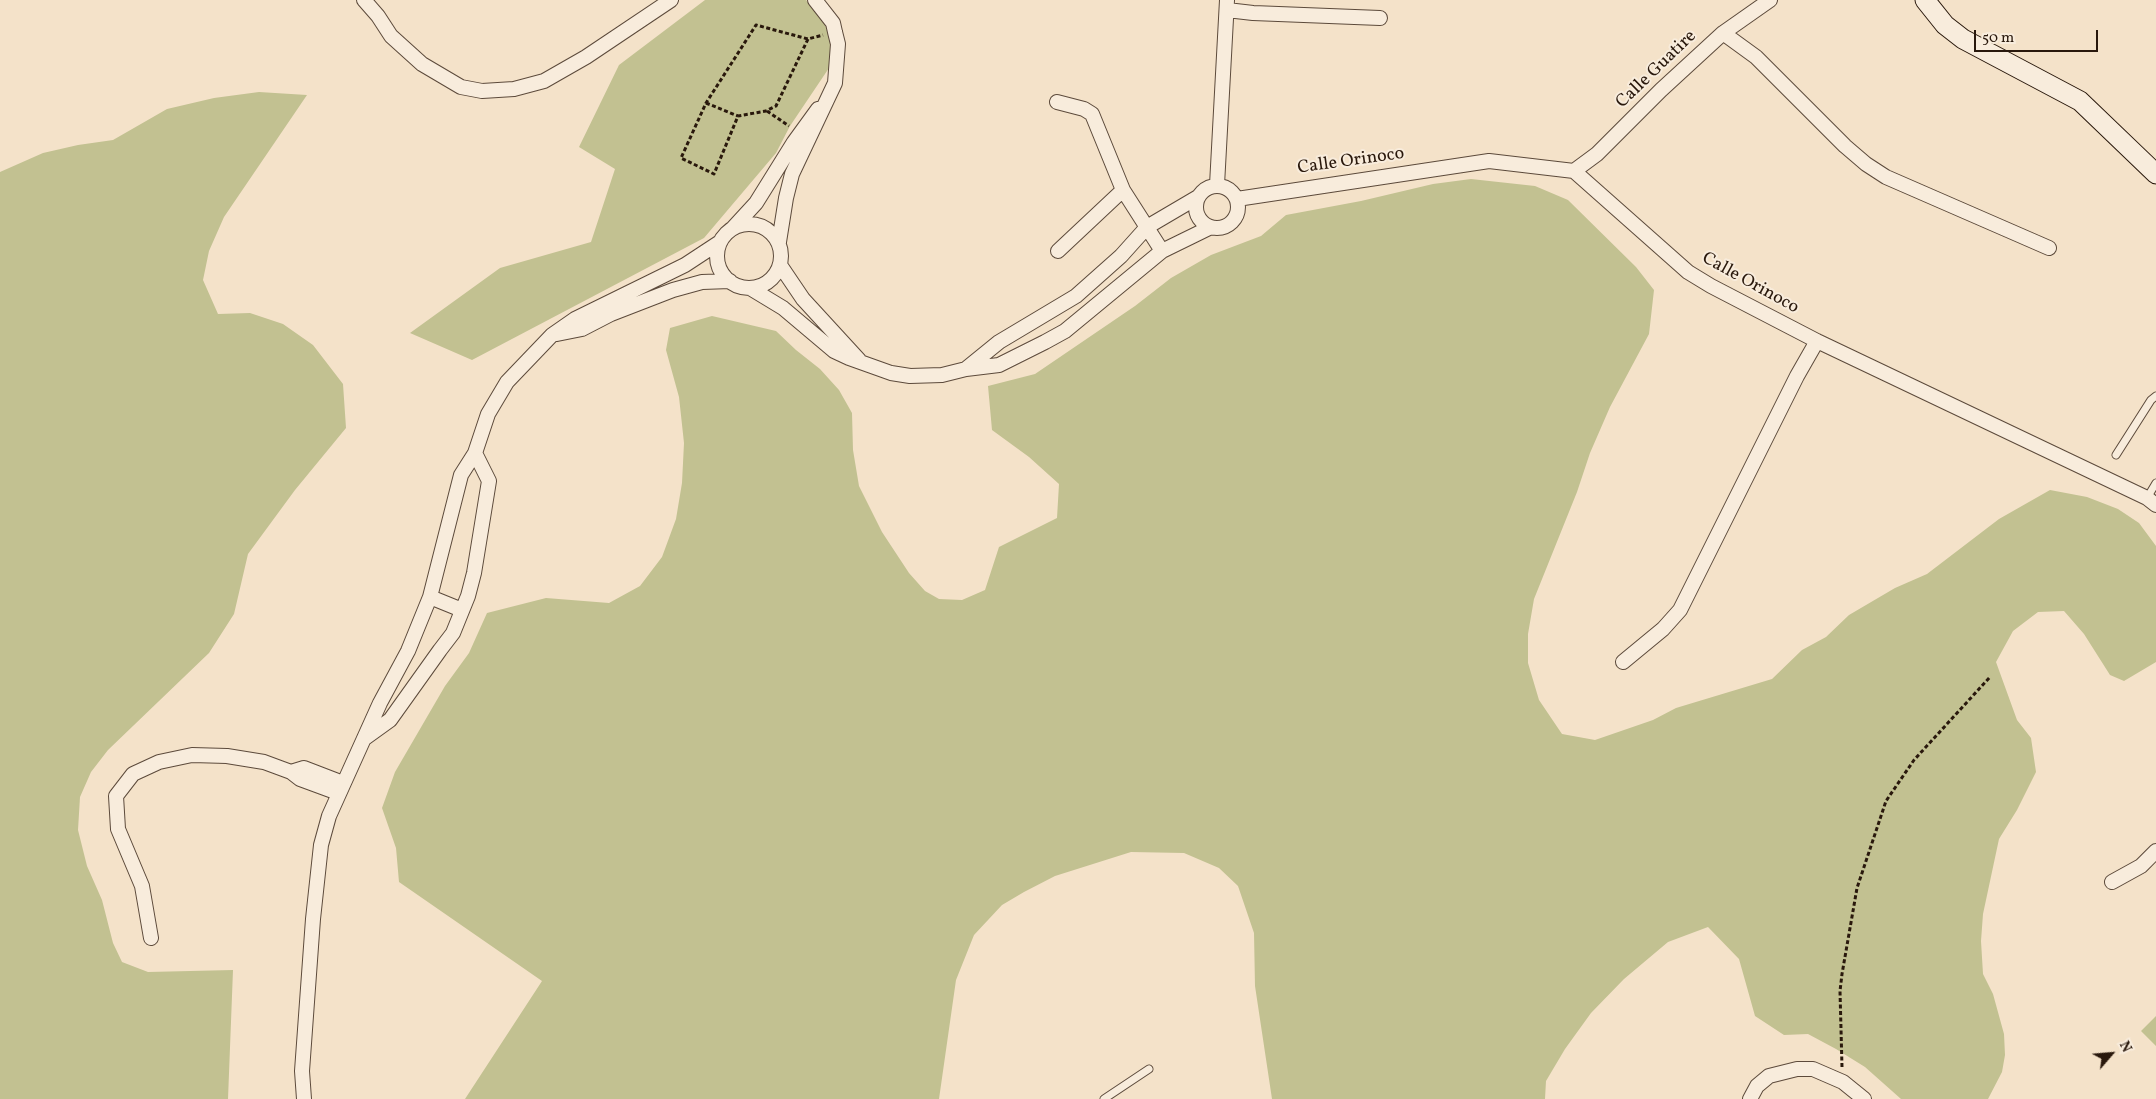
<!DOCTYPE html>
<style>
body{margin:0}
#map{position:relative;width:2156px;height:1099px;overflow:hidden;background:#f4e2c9;font-family:Vollkorn,serif}
canvas{display:block}
.north{position:absolute;left:2086px;top:1029px;width:50px;height:50px;-webkit-text-stroke:4px #f8ecdc;paint-order:stroke;rotate:63deg;font-size:14px;font-weight:700;line-height:20px;text-align:center;color:#29180c}
.north::after{content:'';display:block;margin:auto;width:18px;height:22px;background:#29180c;clip-path:polygon(50% 0,100% 100%,50% 72%,0 100%)}
.scale{position:absolute;left:1974px;top:30px;width:124px;height:22px;box-sizing:border-box;border:2px solid #29180c;border-top:0;padding-left:6px;font-size:15px;line-height:18px;white-space:nowrap;color:#29180c;-webkit-text-stroke:4px #f8ecdc;paint-order:stroke}
</style>
<div id="map">
<canvas width="2156" height="1099"></canvas>
<div class="north">N</div>
<div class="scale">50 m</div>
</div>
<script>
const ctx = document.querySelector('canvas').getContext('2d');
ctx.lineJoin = 'round';
function paint(path, color) { ctx.fillStyle = color; ctx.fill(path, 'evenodd'); }
const shape = rows => new Path2D(rows.map(r => 'M' + r).join(''));
function trace(path, color, width, dash) { ctx.strokeStyle = color; ctx.lineWidth = width; ctx.lineCap = dash ? 'butt' : 'round'; ctx.setLineDash(dash || []); ctx.stroke(path); }
function write(font, color, halo, rows, align = 'center') {
  ctx.font = font + ' Vollkorn,serif'; ctx.lineWidth = 4; ctx.setLineDash([]); ctx.textBaseline = 'middle'; ctx.strokeStyle = halo; ctx.fillStyle = color; for (const [text, x, y, turn = 0] of rows) {
    ctx.save(); ctx.translate(x, y); ctx.rotate((+turn || 0) * Math.PI / 180); ctx.textAlign = isNaN(turn) ? turn : align; if (halo) ctx.strokeText(text, 0, 0); ctx.fillText(text, 0, 0); ctx.restore();
  }
}
paint(shape([
 [705,0,806,0,821,15,832,42,829,68,790,126,776,153,704,238,472,360,410,333,500,268,591,242,615,169,579,147,619,65],
 [259,92,307,95,224,217,209,251,203,280,218,314,250,313,283,324,313,345,343,384,346,428,295,490,248,554,234,614,209,653,108,750,91,772,80,797,78,830,87,866,102,900,113,943,122,962,148,972,233,970,228,1099,0,1099,0,172,43,153,78,145,113,140,167,109,214,98],
 [1471,179,1535,186,1568,200,1636,267,1654,290,1649,334,1610,407,1590,453,1577,492,1534,599,1528,634,1528,663,1539,700,1562,734,1595,740,1653,720,1676,708,1772,679,1802,650,1826,637,1849,615,1895,588,1927,574,1999,519,2050,490,2087,497,2118,509,2139,523,2156,546,2156,662,2124,681,2110,675,2084,634,2064,611,2038,612,2013,631,1996,662,2017,720,2031,738,2036,772,2017,810,1999,839,1983,914,1981,941,1983,974,1993,994,2004,1034,2005,1055,2002,1072,1988,1099,1901,1099,1865,1067,1836,1049,1808,1034,1784,1035,1755,1016,1739,959,1708,927,1668,942,1624,979,1591,1013,1565,1049,1546,1081,1545,1099,1272,1099,1255,986,1254,933,1238,886,1219,868,1184,853,1131,852,1055,876,1024,892,1002,905,974,935,956,980,939,1099,465,1099,542,981,399,882,396,848,382,808,395,772,445,686,469,653,487,613,546,598,609,603,640,586,662,557,676,519,682,483,684,443,679,397,666,350,670,328,712,316,776,331,796,350,820,369,839,390,852,413,853,450,859,486,882,532,909,573,925,591,939,599,962,600,985,590,999,547,1057,518,1059,484,1029,457,992,430,988,386,1035,374,1135,306,1171,278,1211,255,1261,236,1286,215,1361,201,1433,184],
 [2156,1016,2156,1046,2141,1031]
]), '#c2c191');
const lane = shape([
 [2116,455,2151,400,2156,396],
 [2147,498,2156,483],
 [1104,1099,1149,1069]
]);
const street = shape([
 [364,0,378,16,391,36,422,64,461,87,482,91,514,89,544,81,586,57,671,0],
 [1227,10,1253,13,1380,18],
 [1723,33,1756,57,1845,146,1866,164,1886,177,2049,248],
 [1057,102,1084,109,1092,114,1123,190],
 [1574,171,1597,154,1661,90,1723,33,1770,0],
 [1217,185,1227,0],
 '1196 207a21 21 0 1 1 42 0a21 21 0 1 1-42 0Z',
 [1237,199,1489,161,1574,171,1688,272,1711,286,1817,341,2147,498,2156,505],
 '717 256a32 32 0 1 1 64 0a32 32 0 1 1-64 0Z',
 [733,228,756,203,794,142,818,109],
 [779,242,786,198,792,174,835,83,838,44,835,32,833,23,815,0],
 [1058,251,1123,190,1162,251],
 [780,265,803,299,859,360],
 [750,288,783,308,834,351,849,358,891,373,910,376,942,375,966,369,999,365,1045,342,1065,331,1162,251,1211,227],
 [557,334,582,329,611,314,673,290,702,282,730,281],
 [967,368,999,342,1076,296,1121,256,1147,227,1198,197],
 [430,597,462,610],
 [1623,662,1663,629,1680,610,1797,376,1817,341],
 [365,738,390,720,440,650,453,633,468,596,474,573,489,481,475,453],
 [291,772,304,768,343,783],
 [2112,882,2141,866,2156,851],
 [151,938,142,886,118,829,116,796,133,774,159,762,192,755,227,756,264,762,291,772,300,779,338,793],
 [304,1099,302,1071,313,919,321,845,329,816,380,703,408,651,430,597,461,475,475,453,488,414,507,382,552,335,575,319,685,265,720,242],
 [1750,1099,1757,1086,1769,1076,1797,1069,1813,1069,1843,1082,1864,1099]
]);
const secondary = shape([
 [1925,0,1945,25,1963,39,2080,101,2156,174]
]);
trace(lane, '#5c4a3b', 9);
trace(street, '#5c4a3b', 16);
trace(secondary, '#29180c', 21);
trace(shape([
 [808,39,776,106,766,111,738,116,714,174,681,158,706,103,756,25,808,39,823,35],
 [706,103,738,116],
 [767,111,789,126],
 [1842,1067,1840,991,1842,974,1857,888,1886,801,1914,760,1990,677]
]), '#29180c', 3, [4, 2.5]);
trace(lane, '#f8ecdc', 7);
trace(street, '#f8ecdc', 14);
trace(secondary, '#f8ecdc', 19);
write('18px', '#29180c', '#f8ecdc', [
 ["Calle Guatire",1657,70,-44],
 ["Calle Orinoco",1351,162,-8],
 ["Calle Orinoco",1750,284,29]
]);
</script>
